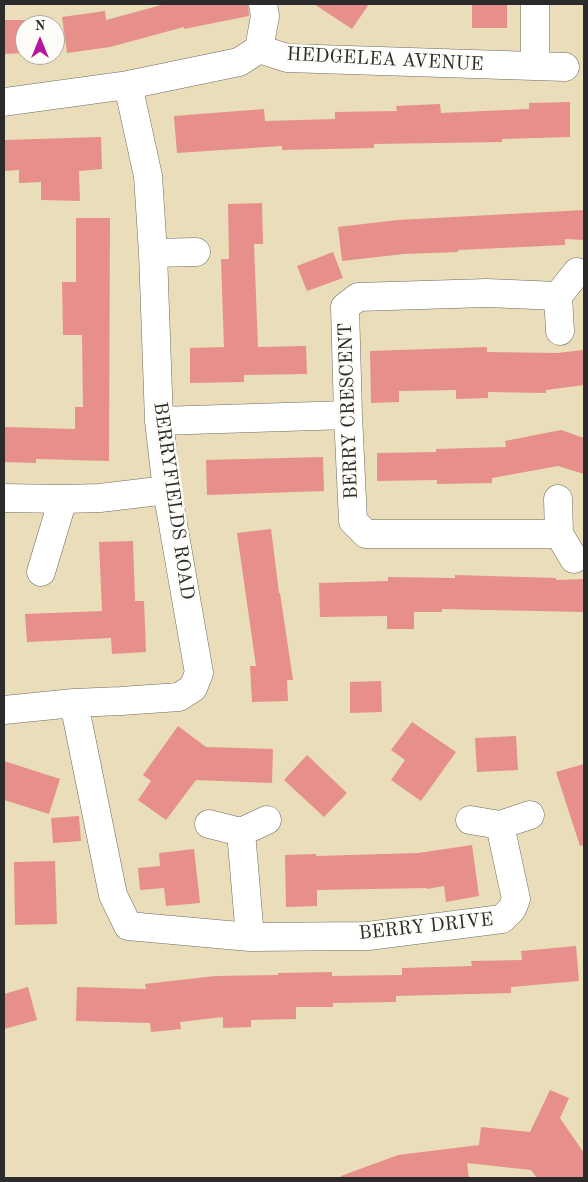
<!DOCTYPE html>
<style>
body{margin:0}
#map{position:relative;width:588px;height:1182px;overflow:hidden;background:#e9deb9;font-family:"Old Standard TT",serif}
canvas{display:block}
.frame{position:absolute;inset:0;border:5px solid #2b2b2b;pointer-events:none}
.north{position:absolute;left:15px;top:15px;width:50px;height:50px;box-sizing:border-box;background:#fdfcf7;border:1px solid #a9a8a5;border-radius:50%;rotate:0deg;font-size:14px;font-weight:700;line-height:20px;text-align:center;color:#2b2b2b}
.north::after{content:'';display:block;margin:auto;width:18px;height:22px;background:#b5179e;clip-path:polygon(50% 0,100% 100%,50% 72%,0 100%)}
</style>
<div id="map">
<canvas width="588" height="1182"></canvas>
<div class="frame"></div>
<div class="north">N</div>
</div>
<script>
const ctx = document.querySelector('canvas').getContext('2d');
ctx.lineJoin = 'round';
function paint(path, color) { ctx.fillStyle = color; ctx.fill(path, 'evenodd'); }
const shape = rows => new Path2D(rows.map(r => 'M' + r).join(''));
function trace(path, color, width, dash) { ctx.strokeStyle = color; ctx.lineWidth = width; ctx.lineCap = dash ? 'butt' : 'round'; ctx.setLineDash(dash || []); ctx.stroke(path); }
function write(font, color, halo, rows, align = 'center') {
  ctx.font = font + ' "Old Standard TT",serif'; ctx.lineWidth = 5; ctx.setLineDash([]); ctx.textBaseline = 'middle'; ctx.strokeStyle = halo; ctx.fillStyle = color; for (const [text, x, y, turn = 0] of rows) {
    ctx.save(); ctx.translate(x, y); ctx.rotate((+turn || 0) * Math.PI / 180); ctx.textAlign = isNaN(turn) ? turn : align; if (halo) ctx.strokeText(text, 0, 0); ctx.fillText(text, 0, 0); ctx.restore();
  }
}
paint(shape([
 [165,4,248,4,249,16,184,29,184,27,110,47,67,53,62,17,105,11,106,20],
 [314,4,369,4,352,29],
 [472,4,507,4,507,28,472,28],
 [4,20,25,20,25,53,4,54],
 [570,102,570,137,502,139,502,142,374,144,374,148,282,150,282,146,177,153,174,116,264,109,265,121,335,119,335,112,397,111,396,106,440,104,441,113,529,109,529,103],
 [101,137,102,169,79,171,80,201,41,200,41,182,19,183,19,170,4,171,4,140],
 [262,203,263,244,254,244,258,347,306,346,307,374,244,375,244,382,190,383,190,348,224,347,221,259,229,259,228,204],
 [584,210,584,240,565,239,565,245,458,250,458,252,404,254,342,261,338,227,398,220],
 [76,218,110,218,109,461,36,459,36,463,4,462,4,427,75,429,75,407,83,407,82,335,63,335,62,282,76,282],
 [333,252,343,278,307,291,297,266],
 [487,347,487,352,557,353,584,350,584,385,546,390,546,393,488,392,488,398,456,399,456,390,399,391,399,402,371,403,370,351],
 [561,430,584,438,584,474,558,466,492,478,492,483,437,484,437,480,377,481,377,453,436,452,436,449,506,447,505,441],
 [323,457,324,491,207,495,206,460],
 [271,529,279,593,280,593,293,680,287,680,288,701,252,702,250,666,256,666,237,533],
 [133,541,135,601,144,601,146,652,112,654,111,638,27,642,25,614,102,611,99,542],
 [455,575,556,578,556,580,584,579,584,612,442,609,442,612,414,612,414,629,387,629,387,616,320,617,319,583,388,581,388,577,455,578],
 [381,681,382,712,350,713,350,682],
 [412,722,456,752,421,801,391,780,405,760,391,750],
 [178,726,206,747,273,749,272,783,196,780,166,820,138,800,151,781,143,775],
 [516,736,518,770,477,772,475,738],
 [307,755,347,793,324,817,284,780],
 [4,761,60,779,49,814,4,800],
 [584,764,584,845,580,846,556,772],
 [79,816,81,841,53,843,51,818],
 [472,845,479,896,446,902,444,886,427,889,427,888,317,890,317,906,286,907,285,855,316,854,316,856,418,853],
 [194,849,200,903,166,906,164,888,140,890,138,868,160,866,159,853],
 [55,861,57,924,15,925,14,862],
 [576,946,579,981,511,987,511,993,396,996,396,1002,333,1003,333,1007,296,1007,296,1019,251,1020,251,1027,223,1028,223,1017,180,1022,181,1029,151,1032,150,1023,76,1021,77,987,146,989,145,984,215,976,278,975,278,973,332,972,332,976,402,975,402,968,472,966,471,961,522,960,521,951],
 [28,987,37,1020,4,1029,4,994],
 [550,1090,569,1098,560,1118,584,1153,584,1178,537,1178,531,1170,467,1163,469,1178,341,1178,341,1176,398,1155,479,1145,481,1127,530,1132]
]), '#e68f8b');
const minor = shape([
 [259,49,287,58,565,67],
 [259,49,265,16,263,4],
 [535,66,535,4],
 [4,102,128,85,239,62,259,49],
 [153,253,196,252],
 [558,296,487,293,358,297,345,307,348,415,353,521,366,534,559,534],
 [560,331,558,296,577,272],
 [159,421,348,415],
 [4,498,63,499,100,498,167,490],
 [558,499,559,534,574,559],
 [41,572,63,499],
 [74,703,113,895,128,926,250,937,368,936,502,919,512,909,516,899,500,825],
 [4,710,74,703,121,701,179,697,193,688,199,673,167,490,159,421,153,253,148,176,128,85],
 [470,820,500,825,530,815],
 [209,824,241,832,267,820],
 [241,832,250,937]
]);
trace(minor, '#6e6a5d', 29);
trace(minor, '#fff', 28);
write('19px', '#2b2b2b', '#fdfcf7', [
 ["HEDGELEA AVENUE",385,60,3],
 ["BERRY CRESCENT",349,411,-92],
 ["BERRYFIELDS ROAD",173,501,82],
 ["BERRY DRIVE",426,927,-6]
]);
</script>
